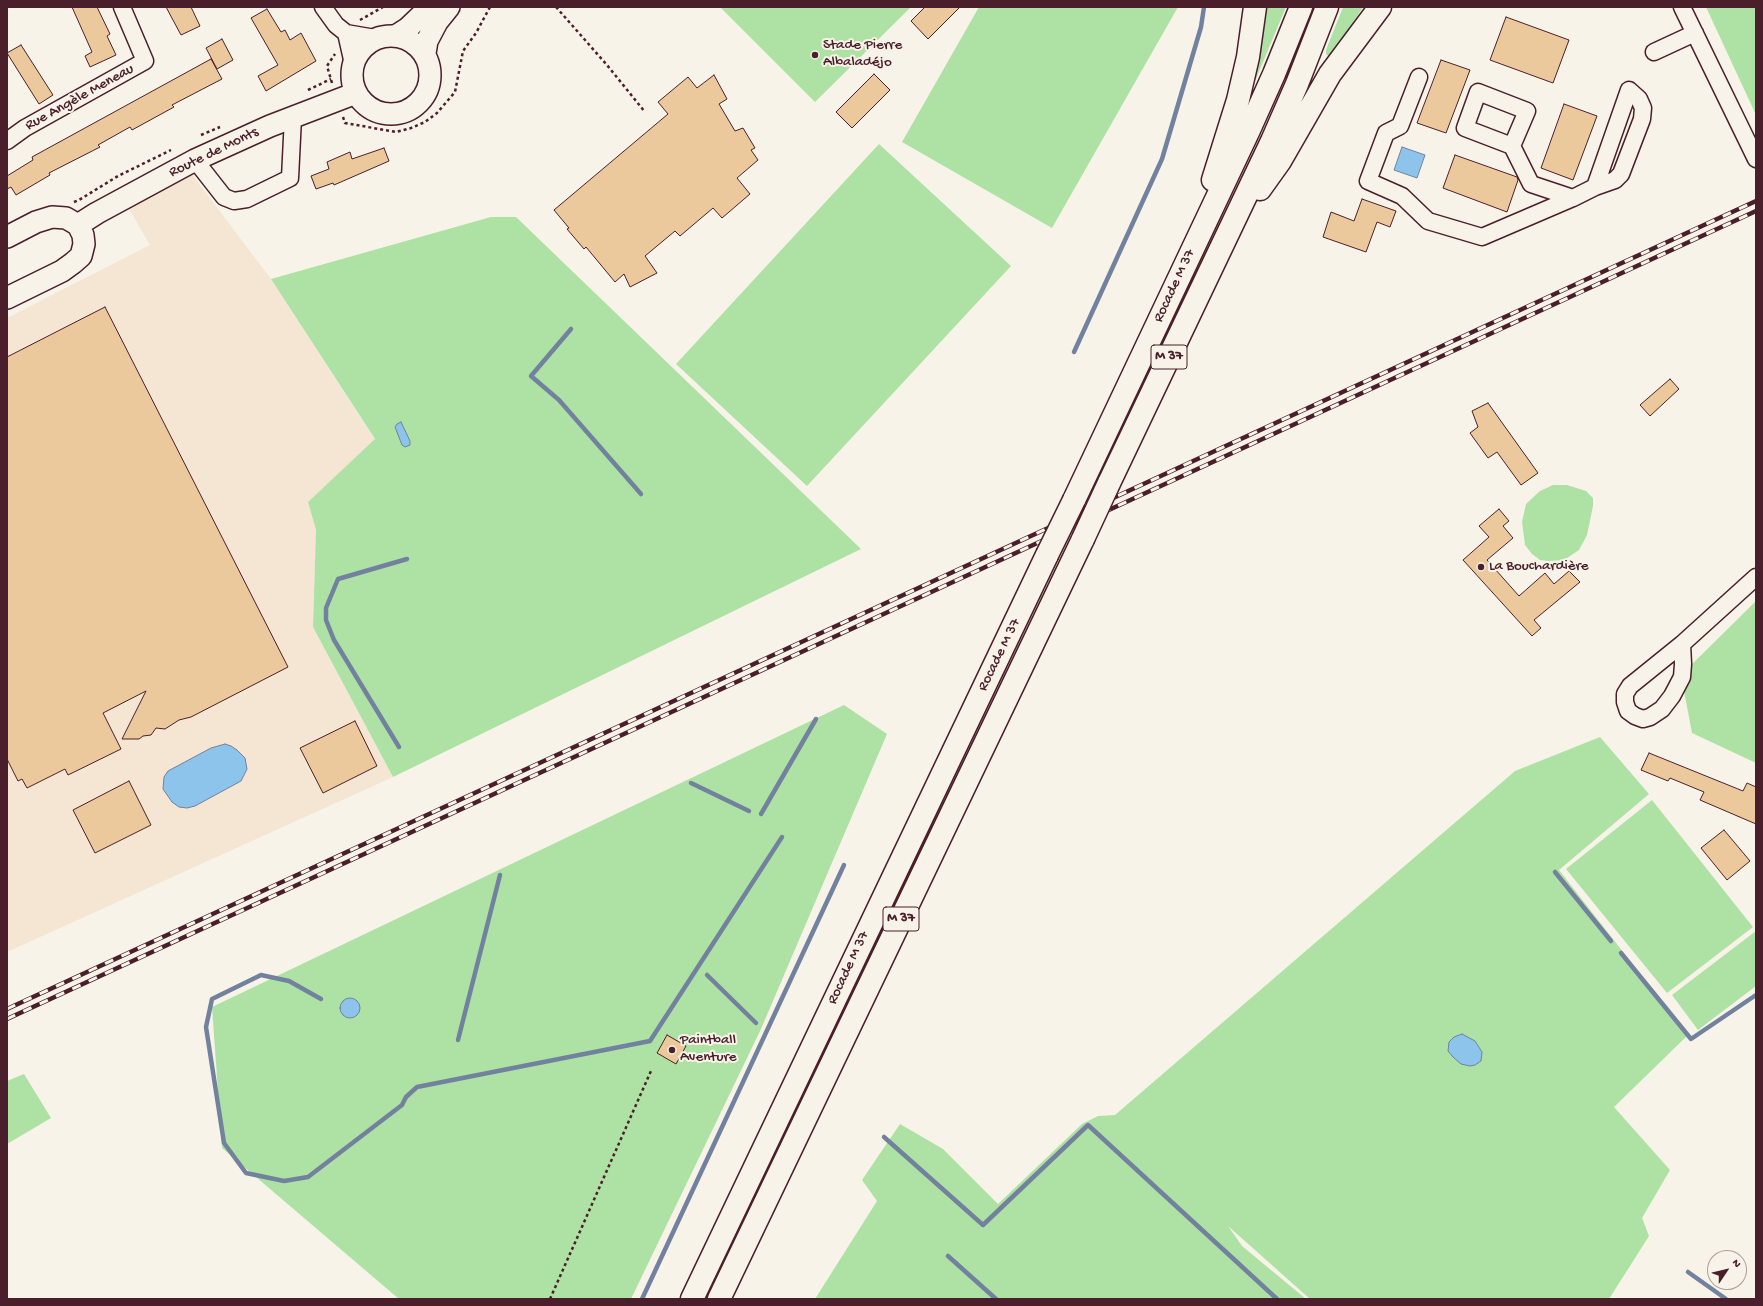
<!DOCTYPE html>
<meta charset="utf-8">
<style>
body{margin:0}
#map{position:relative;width:1763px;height:1306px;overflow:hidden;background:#f7f3e8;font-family:"Gochi Hand",sans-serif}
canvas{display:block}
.frame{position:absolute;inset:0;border:8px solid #4a1f2b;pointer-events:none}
.north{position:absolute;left:1707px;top:1250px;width:40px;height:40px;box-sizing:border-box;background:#f7f3e8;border:1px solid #b29e9c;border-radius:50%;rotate:55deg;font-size:11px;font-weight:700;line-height:16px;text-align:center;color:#4a1f2b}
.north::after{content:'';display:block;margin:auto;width:14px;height:18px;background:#4a1f2b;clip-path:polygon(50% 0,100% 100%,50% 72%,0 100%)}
</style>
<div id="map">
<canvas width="1763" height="1306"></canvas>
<div class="frame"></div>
<div class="north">N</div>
</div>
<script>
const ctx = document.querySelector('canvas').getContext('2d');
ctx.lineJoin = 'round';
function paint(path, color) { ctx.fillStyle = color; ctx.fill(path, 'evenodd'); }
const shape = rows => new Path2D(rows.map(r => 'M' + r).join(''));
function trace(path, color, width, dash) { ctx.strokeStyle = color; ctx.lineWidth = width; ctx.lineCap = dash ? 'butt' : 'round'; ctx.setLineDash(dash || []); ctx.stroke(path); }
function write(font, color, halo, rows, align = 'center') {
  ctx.font = font + ' "Gochi Hand",sans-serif'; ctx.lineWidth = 4; ctx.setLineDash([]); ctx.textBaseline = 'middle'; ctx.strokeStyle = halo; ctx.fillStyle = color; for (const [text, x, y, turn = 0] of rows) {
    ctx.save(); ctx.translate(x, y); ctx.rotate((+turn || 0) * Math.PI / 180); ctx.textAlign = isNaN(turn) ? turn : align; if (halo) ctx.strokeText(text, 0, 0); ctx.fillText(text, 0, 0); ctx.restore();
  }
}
paint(shape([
 [190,172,271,279,375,440,308,502,316,530,313,627,393,777,7,952,7,318,150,245,128,207]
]), '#f4e6d2');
paint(shape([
 [720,7,911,7,815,102],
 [979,7,1178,7,1052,228,902,142],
 [1261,7,1286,7,1250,93],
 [1343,7,1363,7,1332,55,1328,56,1326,54,1326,50],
 [1706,7,1756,7,1756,115],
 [879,144,1011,266,807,486,676,364],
 [491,217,516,217,861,549,393,777,313,627,316,530,308,502,375,439,271,279],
 [1553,485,1567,485,1586,491,1593,498,1593,506,1587,535,1579,550,1564,560,1548,561,1540,560,1532,554,1525,545,1522,522,1526,504,1540,491],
 [1756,601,1756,763,1692,733,1681,675],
 [844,705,887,734,761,1029,631,1299,399,1299,222,1148,212,1007],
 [1600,737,1649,794,1559,870,1688,1035,1614,1107,1670,1170,1642,1218,1649,1236,1609,1299,1310,1299,1228,1226,1242,1246,1306,1299,815,1299,877,1201,862,1180,900,1124,943,1149,998,1204,1082,1124,1098,1116,1115,1115,1515,771],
 [1652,800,1753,927,1667,993,1566,869],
 [1756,931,1756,986,1698,1030,1672,995],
 [24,1074,51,1118,7,1144,7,1081]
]), '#aee2a4');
const water = shape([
 [1402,147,1425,155,1417,178,1394,170,1402,147],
 [401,422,410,441,410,445,405,447,402,445,395,427,397,424,401,422],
 [225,744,231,746,237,750,245,758,247,769,241,781,195,806,187,808,179,807,172,802,163,789,164,777,168,771,211,748,225,744],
 '340 1008a10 10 0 1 1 20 0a10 10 0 1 1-20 0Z',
 [1462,1034,1475,1041,1482,1052,1481,1061,1475,1065,1470,1066,1461,1064,1453,1057,1448,1051,1449,1042,1454,1037,1462,1034]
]);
paint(water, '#8cc4eb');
trace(water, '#72829e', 1);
trace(shape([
 [571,329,531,376,559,400,641,494],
 [1074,352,1162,159,1201,27,1204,7],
 [399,747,334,640,326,620,326,608,338,579,407,559],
 [691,783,749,811],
 [761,814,816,719],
 [1555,872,1611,941],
 [1621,953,1691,1039,1756,995],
 [707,975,756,1023],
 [321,999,289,981,261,975,212,999,206,1027,224,1143,246,1173,284,1181,308,1177,402,1105,406,1097,417,1087,650,1041,782,837],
 [458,1040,500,875],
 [884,1137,983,1225,1088,1125,1277,1299],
 [948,1256,996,1299],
 [1688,1272,1726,1299],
 [642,1299,844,865]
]), '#72829e', 4.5);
const building = shape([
 [72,7,97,7,110,34,107,36,116,55,90,67,85,56,92,52,72,7],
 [166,7,191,7,200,26,181,35,166,7],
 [925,7,960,7,928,39,911,21,925,7],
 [267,9,281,32,285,30,290,40,301,33,316,61,266,91,258,76,278,65,251,18,267,9],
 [1506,17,1569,40,1553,83,1490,60,1506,17],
 [222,39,233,60,217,69,206,48,222,39],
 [21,45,53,95,39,104,7,53,21,45],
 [211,59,222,79,172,105,174,107,132,130,130,127,98,145,100,147,49,173,50,175,16,195,11,187,7,189,7,176,33,160,32,157,211,59],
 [1441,60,1470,70,1446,133,1417,123,1441,60],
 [874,74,890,90,852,128,836,112,874,74],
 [714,75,727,99,719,104,735,131,743,128,755,148,751,150,758,160,737,178,750,194,722,218,713,208,680,236,675,231,645,256,657,273,630,287,624,274,615,282,586,247,584,249,567,229,569,228,554,210,668,114,658,102,688,77,697,88,714,75],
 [1564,104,1597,116,1573,180,1541,168,1564,104],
 [384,148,389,161,334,185,333,183,316,189,311,176,329,169,327,162,350,152,352,159,384,148],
 [1455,155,1517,177,1518,180,1507,212,1443,188,1455,155],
 [1362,199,1396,211,1390,227,1377,222,1366,252,1323,237,1331,212,1354,221,1362,199],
 [105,307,288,667,191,717,179,720,165,729,156,728,151,735,143,736,139,739,122,739,146,691,103,713,121,749,68,775,65,769,27,788,22,779,18,781,7,759,7,357,105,307],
 [1670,379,1679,389,1650,416,1640,405,1670,379],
 [1488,403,1538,473,1521,485,1497,452,1488,458,1470,433,1478,427,1472,411,1488,403],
 [1499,509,1509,521,1503,526,1513,538,1487,560,1519,596,1545,573,1554,584,1569,571,1580,582,1534,620,1541,628,1532,636,1463,560,1489,537,1479,526,1499,509],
 [355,721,377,766,323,793,300,748,355,721],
 [1649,753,1743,791,1747,783,1756,787,1756,824,1700,800,1704,792,1670,778,1668,781,1641,770,1649,753],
 [129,781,151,825,95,853,73,810,129,781],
 [1724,830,1750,861,1727,880,1701,848,1724,830],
 [667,1035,686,1046,676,1064,657,1053,667,1035]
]);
paint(building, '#ecc99d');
trace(building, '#4a1f2b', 1);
const minor = shape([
 [323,7,336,25,346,33,375,38],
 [1682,7,1756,159],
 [346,33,353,64],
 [1654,52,1695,33],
 [1419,77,1400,126,1386,133,1368,181,1402,196,1428,221,1482,237,1573,198],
 [7,141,25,128,145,61,122,7],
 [1512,146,1465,128,1478,92,1527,111,1512,146,1531,184,1573,198,1595,187,1629,90,1639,99,1643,108,1642,119,1621,174,1615,180,1595,187],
 [195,160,224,197,234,201,247,199,290,178,293,117],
 [1682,644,1683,664,1682,677,1672,696,1662,709,1650,717,1643,719,1635,716,1628,711,1625,702,1625,694,1630,686,1682,644,1756,577]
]);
const major = shape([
 [397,35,408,28,430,7],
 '352 75a39 39 0 1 1 78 0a39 39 0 1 1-78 0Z',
 [425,53,427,41,437,22,449,7],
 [78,225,97,213,195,160,270,126,356,93],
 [7,237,36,222,52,217,66,218,78,225,83,235,84,244,81,256,73,263,62,271,7,298]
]);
const highway = shape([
 [1213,180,1238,100,1248,57,1255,7],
 [1260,189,1280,161,1330,74,1380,7],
 [1109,483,1272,141,1297,84,1327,7],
 [1074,500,1249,130,1274,74,1301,7],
 [692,1299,1047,555],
 [719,1299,1083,539]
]);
trace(minor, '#4a1f2b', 19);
trace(major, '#4a1f2b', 24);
trace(highway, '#4a1f2b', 25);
trace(shape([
 [556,7,607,65,645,112],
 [360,20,383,7],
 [332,83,327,66,335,54],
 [308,90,331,79],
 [343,117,345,123,396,132,411,128,425,122,437,113,455,92,463,51,476,33,490,7],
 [201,135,220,127],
 [74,202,79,200,118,176,171,150],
 [550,1299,651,1071]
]), '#4a1f2b', 2.5, [3, 3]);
trace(minor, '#f7f3e8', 16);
trace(major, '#f7f3e8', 21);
trace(highway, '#f7f3e8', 22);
const rail = shape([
 [7,1009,1756,201],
 [7,1019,1756,211]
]);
trace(rail, '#4a1f2b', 4.5);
trace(rail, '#f7f3e8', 3, [9]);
const highwayBridge = shape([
 [1083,539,1109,483],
 [1047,555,1074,500]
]);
trace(highwayBridge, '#4a1f2b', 25, []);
trace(highwayBridge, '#f7f3e8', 22);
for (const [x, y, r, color] of [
 [815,55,4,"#4a1f2b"],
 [1481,567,4,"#4a1f2b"],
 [672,1050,4,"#4a1f2b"]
]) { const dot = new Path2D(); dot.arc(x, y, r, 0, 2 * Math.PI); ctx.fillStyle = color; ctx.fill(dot); trace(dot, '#f7f3e8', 1.5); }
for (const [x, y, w] of [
 [1169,357,36],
 [901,919,36]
]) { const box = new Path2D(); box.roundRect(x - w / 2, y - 12, w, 24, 3); ctx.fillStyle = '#f7f3e8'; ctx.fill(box); trace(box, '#4a1f2b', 1); }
write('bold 14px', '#4a1f2b', null, [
 ["M 37",1169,357],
 ["M 37",901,919]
]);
write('15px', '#4a1f2b', '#f7f3e8', [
 ["Stade Pierre",823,46],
 ["Albaladéjo",823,63],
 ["La Bouchardière",1489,567],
 ["Paintball",680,1041],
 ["Aventure",680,1058]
], 'left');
write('15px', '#4a1f2b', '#f7f3e8', [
 ["Rue Angèle Meneau",80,98,-29],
 ["Route de Monts",214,153,-26],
 ["Rocade M 37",1175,286,-65],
 ["Rocade M 37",1000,655,-64],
 ["Rocade M 37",849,968,-65]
]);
</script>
